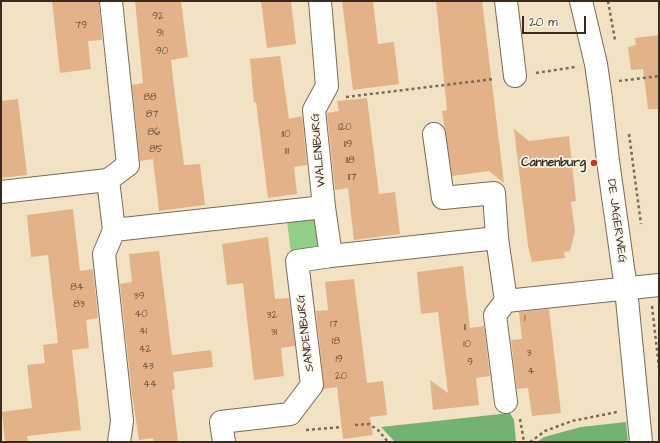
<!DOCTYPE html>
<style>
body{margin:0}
#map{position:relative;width:660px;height:443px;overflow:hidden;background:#f1e2c4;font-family:"Architects Daughter",sans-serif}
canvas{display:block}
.frame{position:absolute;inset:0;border:2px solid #3b2a1e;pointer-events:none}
.scale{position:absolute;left:522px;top:16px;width:64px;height:18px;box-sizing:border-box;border:2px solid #3b2a1e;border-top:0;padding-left:5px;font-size:12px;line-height:14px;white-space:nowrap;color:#3b2a1e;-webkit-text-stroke:3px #fbf7ec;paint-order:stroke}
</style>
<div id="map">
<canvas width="660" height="443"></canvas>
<div class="frame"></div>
<div class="scale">20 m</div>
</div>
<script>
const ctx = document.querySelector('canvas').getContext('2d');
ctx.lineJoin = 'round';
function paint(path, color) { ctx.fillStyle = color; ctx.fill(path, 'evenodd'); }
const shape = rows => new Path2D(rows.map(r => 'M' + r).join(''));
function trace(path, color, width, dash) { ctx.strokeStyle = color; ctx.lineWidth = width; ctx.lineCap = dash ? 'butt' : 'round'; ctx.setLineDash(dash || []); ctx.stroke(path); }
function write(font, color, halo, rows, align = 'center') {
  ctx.font = font + ' "Architects Daughter",sans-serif'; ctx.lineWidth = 3.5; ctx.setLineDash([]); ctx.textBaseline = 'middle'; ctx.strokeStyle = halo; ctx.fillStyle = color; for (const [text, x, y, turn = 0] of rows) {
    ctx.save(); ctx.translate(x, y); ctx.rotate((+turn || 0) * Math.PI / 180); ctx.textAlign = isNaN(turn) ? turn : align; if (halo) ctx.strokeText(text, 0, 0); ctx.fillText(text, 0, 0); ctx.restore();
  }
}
paint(shape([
 [319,216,323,249,291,253,287,221]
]), '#8fcf86');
paint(shape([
 [510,413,514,420,516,442,395,442,381,427],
 [626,422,628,442,537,442,544,437,581,427]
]), '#73b273');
paint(shape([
 [52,1,99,1,102,40,88,41,91,69,60,73],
 [135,1,181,1,188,57,171,60,174,87,184,165,200,164,205,205,159,211,153,159,140,161,132,85,143,83],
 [261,1,291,1,296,44,267,48],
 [342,1,373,1,378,44,394,42,399,84,353,90],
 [436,1,482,1,504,183,489,171,452,176,442,111,447,110],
 [659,35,659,109,648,109,643,69,631,70,628,47,636,45,635,38],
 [280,56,289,119,302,116,307,165,294,167,297,194,268,198,256,102,254,103,250,59],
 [367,98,379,194,395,192,400,234,354,240,348,188,335,190,327,113,339,111,337,101],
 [18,99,27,175,1,178,1,101],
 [514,129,529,141,569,136,576,201,571,202,575,232,570,251,564,252,565,258,532,262,528,246],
 [73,209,80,271,93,269,98,318,86,320,89,348,72,350,81,430,27,436,28,442,5,442,2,412,32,408,27,365,45,363,43,345,58,343,48,255,31,257,27,215],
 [268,237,275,299,289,298,295,346,281,348,284,376,254,380,243,283,227,285,222,244],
 [159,251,172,355,211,350,213,367,173,372,175,389,172,390,178,442,154,442,153,438,139,440,132,394,120,284,132,282,129,254],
 [463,266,470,328,484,326,490,376,476,378,479,405,433,410,430,380,448,393,438,312,421,314,417,272],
 [354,279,367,383,383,381,387,415,370,417,373,435,343,439,337,387,323,389,324,384,316,311,328,310,325,282],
 [549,309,561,413,532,416,528,388,517,389,511,340,522,339,519,312]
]), '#e3b289');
const minor = shape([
 [320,1,327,86,314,110,324,207],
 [506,1,515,76],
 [581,1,596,64,601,99,608,161,626,289,641,442],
 [434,134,443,198,494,193,497,238],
 [108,180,128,165,111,1],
 [1,192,108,180,114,230,324,207,331,256],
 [114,230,104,254,122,421,119,442],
 [506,301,659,285],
 [224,442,221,422,290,414,312,385,297,261,331,256,497,238,506,301,495,315,506,402]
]);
trace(minor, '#7b6a58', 24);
trace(shape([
 [608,1,615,40],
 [536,73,575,67],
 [619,81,659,76],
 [346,97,494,79],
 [629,134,641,224],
 [652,306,659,368],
 [520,419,524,442],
 [355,425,369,424,378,430,388,442],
 [306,430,342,427],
 [530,442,545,431,572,421,617,412]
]), '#7b6a58', 2.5, [3, 3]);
trace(minor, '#fff', 22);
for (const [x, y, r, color] of [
 [594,163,4,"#c8321e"]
]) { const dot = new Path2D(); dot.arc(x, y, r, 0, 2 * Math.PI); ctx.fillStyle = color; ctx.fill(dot); trace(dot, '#fbf7ec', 1.5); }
write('10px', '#654c39', null, [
 ["92",158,17],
 ["79",81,26],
 ["91",160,34],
 ["90",162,52],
 ["88",150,98],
 ["87",152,115],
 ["120",345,128],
 ["86",154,133],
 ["110",286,135],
 ["119",348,145],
 ["85",156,150],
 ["111",287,152],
 ["118",350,161],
 ["117",352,178],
 ["84",77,288],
 ["39",139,297],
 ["83",79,305],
 ["40",141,315],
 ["32",272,316],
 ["1",525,319],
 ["17",334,325],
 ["11",465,328],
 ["41",143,332],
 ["31",274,333],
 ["18",336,342],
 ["10",467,345],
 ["42",145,350],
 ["3",529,354],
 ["19",339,360],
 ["9",470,363],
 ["43",148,367],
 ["4",531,372],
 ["20",341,377],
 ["44",150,385]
]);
write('12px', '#3b2a1e', '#fbf7ec', [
 ["WALENBURG",319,150,-95],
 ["DE JAGERWEG",616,221,82],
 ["SANDENBURG",306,333,-97]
]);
write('bold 12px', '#3b2a1e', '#fbf7ec', [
 ["Cannenburg",586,163]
], 'right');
</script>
